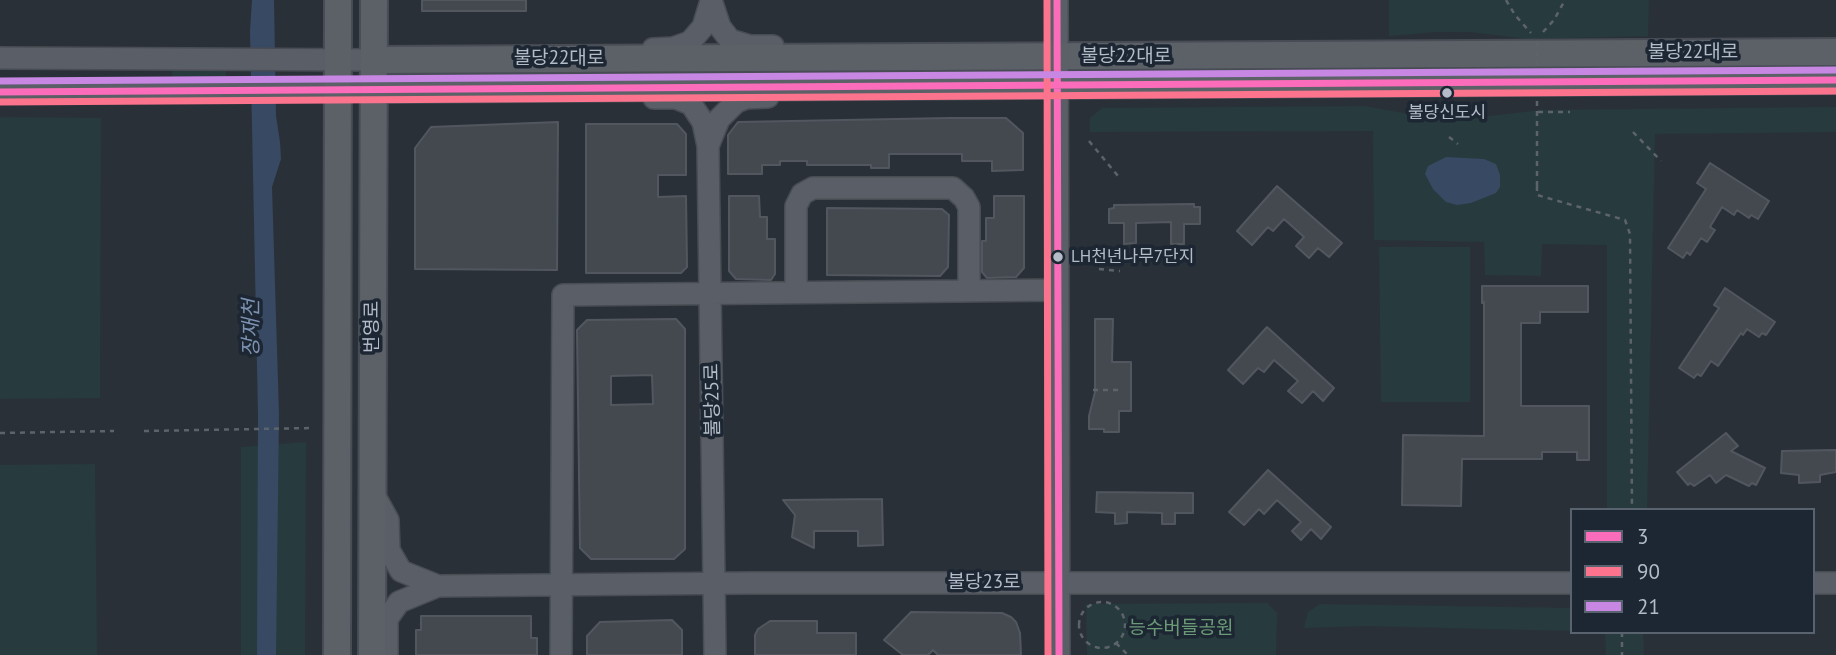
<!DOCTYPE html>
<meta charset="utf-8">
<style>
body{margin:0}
#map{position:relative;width:1836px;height:655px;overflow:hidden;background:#2a3038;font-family:"PT Sans",sans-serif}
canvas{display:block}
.legend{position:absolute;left:1570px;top:508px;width:245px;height:126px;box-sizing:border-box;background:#1d2633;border:2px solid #59626f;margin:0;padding:9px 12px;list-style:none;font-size:21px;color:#b4bcc9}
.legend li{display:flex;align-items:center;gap:14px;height:35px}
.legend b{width:35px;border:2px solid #59626f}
</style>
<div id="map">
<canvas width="1836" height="655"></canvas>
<ul class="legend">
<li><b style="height:9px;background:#fb6dba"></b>3</li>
<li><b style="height:9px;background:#fc738d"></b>90</li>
<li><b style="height:9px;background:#c787e3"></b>21</li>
</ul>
</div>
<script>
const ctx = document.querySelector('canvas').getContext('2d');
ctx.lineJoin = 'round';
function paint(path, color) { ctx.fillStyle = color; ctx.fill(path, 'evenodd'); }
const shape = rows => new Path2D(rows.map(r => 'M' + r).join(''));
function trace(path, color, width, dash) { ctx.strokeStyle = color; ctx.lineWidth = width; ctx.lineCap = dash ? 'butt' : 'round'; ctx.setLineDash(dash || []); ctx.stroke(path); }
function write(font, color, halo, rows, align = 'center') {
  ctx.font = font + ' "PT Sans","Noto Sans KR",sans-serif'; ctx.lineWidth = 7; ctx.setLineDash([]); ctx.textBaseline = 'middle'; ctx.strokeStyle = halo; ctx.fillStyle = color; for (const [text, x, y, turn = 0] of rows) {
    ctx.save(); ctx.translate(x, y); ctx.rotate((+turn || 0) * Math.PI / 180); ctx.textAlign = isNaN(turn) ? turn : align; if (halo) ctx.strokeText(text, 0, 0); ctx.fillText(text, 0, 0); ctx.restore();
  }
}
paint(shape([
 [1389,0,1649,0,1648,36,1528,39,1470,32,1436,32,1389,36],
 [175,68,225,68,227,77,225,81,173,81,172,71],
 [1365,106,1414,115,1472,118,1541,110,1836,107,1836,132,1655,134,1647,510,1607,510,1607,245,1542,244,1541,276,1485,275,1484,242,1374,240,1373,131,1090,132,1090,118,1102,108],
 [0,117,101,118,100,398,0,399],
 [1379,247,1470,247,1470,402,1381,402],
 [306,442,305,655,241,655,241,447],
 [95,464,97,655,0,655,0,465],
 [1267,603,1277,613,1276,655,1087,655,1086,604],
 [1320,604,1572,608,1572,631,1366,626,1304,628,1308,612],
 [1605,632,1643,632,1644,655,1606,655]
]), '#273a3e');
paint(shape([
 [252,0,274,0,276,116,280,142,281,159,272,187,279,414,276,655,257,655,258,414,250,31],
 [1446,157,1484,159,1496,164,1500,175,1500,187,1496,193,1471,203,1457,205,1446,202,1433,189,1425,174,1428,166]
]), '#384963');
const building = shape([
 [422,0,526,0,526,11,422,11,422,0],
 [950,118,1006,118,1023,133,1023,170,992,171,992,161,962,161,962,154,889,154,889,168,871,168,871,165,807,165,807,161,780,161,780,165,762,165,762,174,728,174,728,135,738,122,950,118],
 [558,122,557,270,415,269,415,148,431,127,558,122],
 [586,124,677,124,686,134,686,175,658,175,658,197,686,196,687,267,681,273,586,273,586,124],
 [1710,163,1769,201,1758,219,1751,215,1749,218,1737,210,1734,215,1722,207,1710,227,1715,230,1707,242,1701,238,1690,255,1687,252,1683,258,1668,248,1706,189,1697,183,1710,163],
 [1277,186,1342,243,1329,257,1318,248,1309,258,1296,246,1304,237,1284,219,1273,231,1268,227,1252,245,1237,231,1277,186],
 [729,196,759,196,760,217,767,217,767,239,775,239,775,274,771,280,736,279,729,271,729,196],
 [994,196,1024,196,1024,268,1016,277,987,278,982,272,982,241,986,241,986,218,994,218,994,196],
 [1194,204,1194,207,1200,207,1200,224,1184,224,1184,244,1171,244,1171,222,1136,223,1136,243,1124,244,1124,223,1109,223,1109,209,1114,208,1114,205,1194,204],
 [827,208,942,209,949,215,948,267,940,276,827,275,827,208],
 [1482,286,1588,286,1588,312,1540,312,1540,323,1521,323,1521,406,1589,406,1589,460,1577,460,1577,452,1542,452,1542,459,1462,459,1461,506,1402,505,1403,435,1484,436,1484,302,1482,303,1482,286],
 [1725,288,1775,322,1766,335,1762,333,1759,337,1747,329,1743,335,1741,333,1718,366,1711,361,1701,376,1697,374,1694,378,1679,368,1719,308,1714,305,1725,288],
 [676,319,685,329,685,549,674,559,591,559,580,548,577,330,587,320,676,319],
 [652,375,653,404,611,405,611,376,652,375],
 [1095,319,1113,319,1112,362,1131,362,1131,411,1119,411,1119,432,1104,432,1104,429,1089,429,1089,416,1095,392,1095,319],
 [1267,327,1334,388,1323,401,1313,391,1302,403,1288,391,1298,381,1274,360,1264,372,1258,368,1243,384,1228,370,1267,327],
 [1726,433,1738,446,1731,451,1765,468,1756,485,1752,483,1749,486,1726,475,1716,483,1710,475,1694,486,1690,483,1688,485,1677,472,1726,433],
 [1836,450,1836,472,1820,475,1820,482,1799,483,1799,475,1781,473,1782,451,1836,450],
 [1268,470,1331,527,1321,539,1311,529,1301,540,1292,531,1301,522,1277,500,1264,514,1259,509,1244,525,1229,512,1268,470],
 [1097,492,1193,493,1193,513,1175,513,1175,524,1162,524,1162,513,1127,512,1127,523,1115,524,1115,513,1096,512,1097,492],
 [882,499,883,545,858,546,858,531,814,531,814,548,792,537,795,515,783,500,882,499],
 [911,612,1002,613,1011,617,1016,622,1020,633,1021,655,938,655,933,650,928,655,903,655,884,640,911,612],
 [421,616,531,616,531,638,537,638,537,655,416,655,416,630,421,630,421,616],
 [672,620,682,630,682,655,587,655,587,636,600,622,672,620],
 [770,621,817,621,817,633,856,633,856,655,755,655,755,635,758,629,770,621]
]);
paint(building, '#444950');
trace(building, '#52575f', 2);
const minor = shape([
 [711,0,720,27,730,40,750,46,773,46],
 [1057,0,1059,655],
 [653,49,673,48,690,42,703,27,711,1],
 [0,58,374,60],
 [0,92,375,89],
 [654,98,676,98,691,104,703,122,708,146,715,655],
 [708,146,719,119,736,102,746,98,768,97],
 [796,291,796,206,802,194,813,188,953,188,964,198,969,207,969,291],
 [372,491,388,520,389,550,401,571,438,586],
 [1813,583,1836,583],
 [387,655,387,619,399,602,438,586,749,583,1572,583],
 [561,655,563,295,1058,290]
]);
const major = shape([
 [374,60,1836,52],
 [375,89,1836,80],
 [337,655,338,0],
 [372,655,374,0]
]);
trace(minor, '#484c53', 24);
trace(major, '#484c55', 30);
trace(shape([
 [1506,0,1515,15,1531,33],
 [1543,32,1554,20,1565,0],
 [1538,112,1570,112],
 [1633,132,1661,161],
 [1449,137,1458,144],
 [1089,141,1118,176],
 [1537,186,1537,195,1625,220,1630,234,1632,510],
 [1099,269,1120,271],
 [1093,390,1120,390],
 [144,431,313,428],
 [0,433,114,431],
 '1079 625a23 23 0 1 1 46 0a23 23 0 1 1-46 0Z',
 [1622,632,1622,655],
 [1116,643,1128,655]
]), '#5d636a', 2.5, [5, 5]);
trace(minor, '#5a5e66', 21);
trace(major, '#5c6168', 26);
trace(shape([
 [1537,186,1537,39]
]), '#5d636a', 2.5, [5, 5]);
trace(shape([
 [1057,0,1059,655],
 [0,92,1836,80]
]), '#fb6dba', 7);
trace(shape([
 [1047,0,1048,655],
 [0,102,1836,91]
]), '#fc738d', 7);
trace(shape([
 [0,81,1836,70]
]), '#c787e3', 7);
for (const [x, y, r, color] of [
 [1447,93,6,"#b4bcc9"],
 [1058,257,6,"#b4bcc9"]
]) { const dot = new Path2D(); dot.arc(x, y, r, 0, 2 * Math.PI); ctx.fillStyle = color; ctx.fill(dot); trace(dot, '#1d2633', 2.5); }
write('17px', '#b4bcc9', '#1d2633', [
 ["불당신도시",1447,113],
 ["LH천년나무7단지",1071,257,"left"]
]);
write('19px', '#b4bcc9', '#1d2633', [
 ["불당22대로",1693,53],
 ["불당22대로",1126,57],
 ["불당22대로",559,59],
 ["번영로",373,327,-90],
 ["불당25로",713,400,-91],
 ["불당23로",984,583]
]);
write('19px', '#6b9a76', '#1d2633', [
 ["능수버들공원",1181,629]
]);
write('italic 21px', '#7c92b1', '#1d2633', [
 ["장재천",252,328,-90]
]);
</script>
